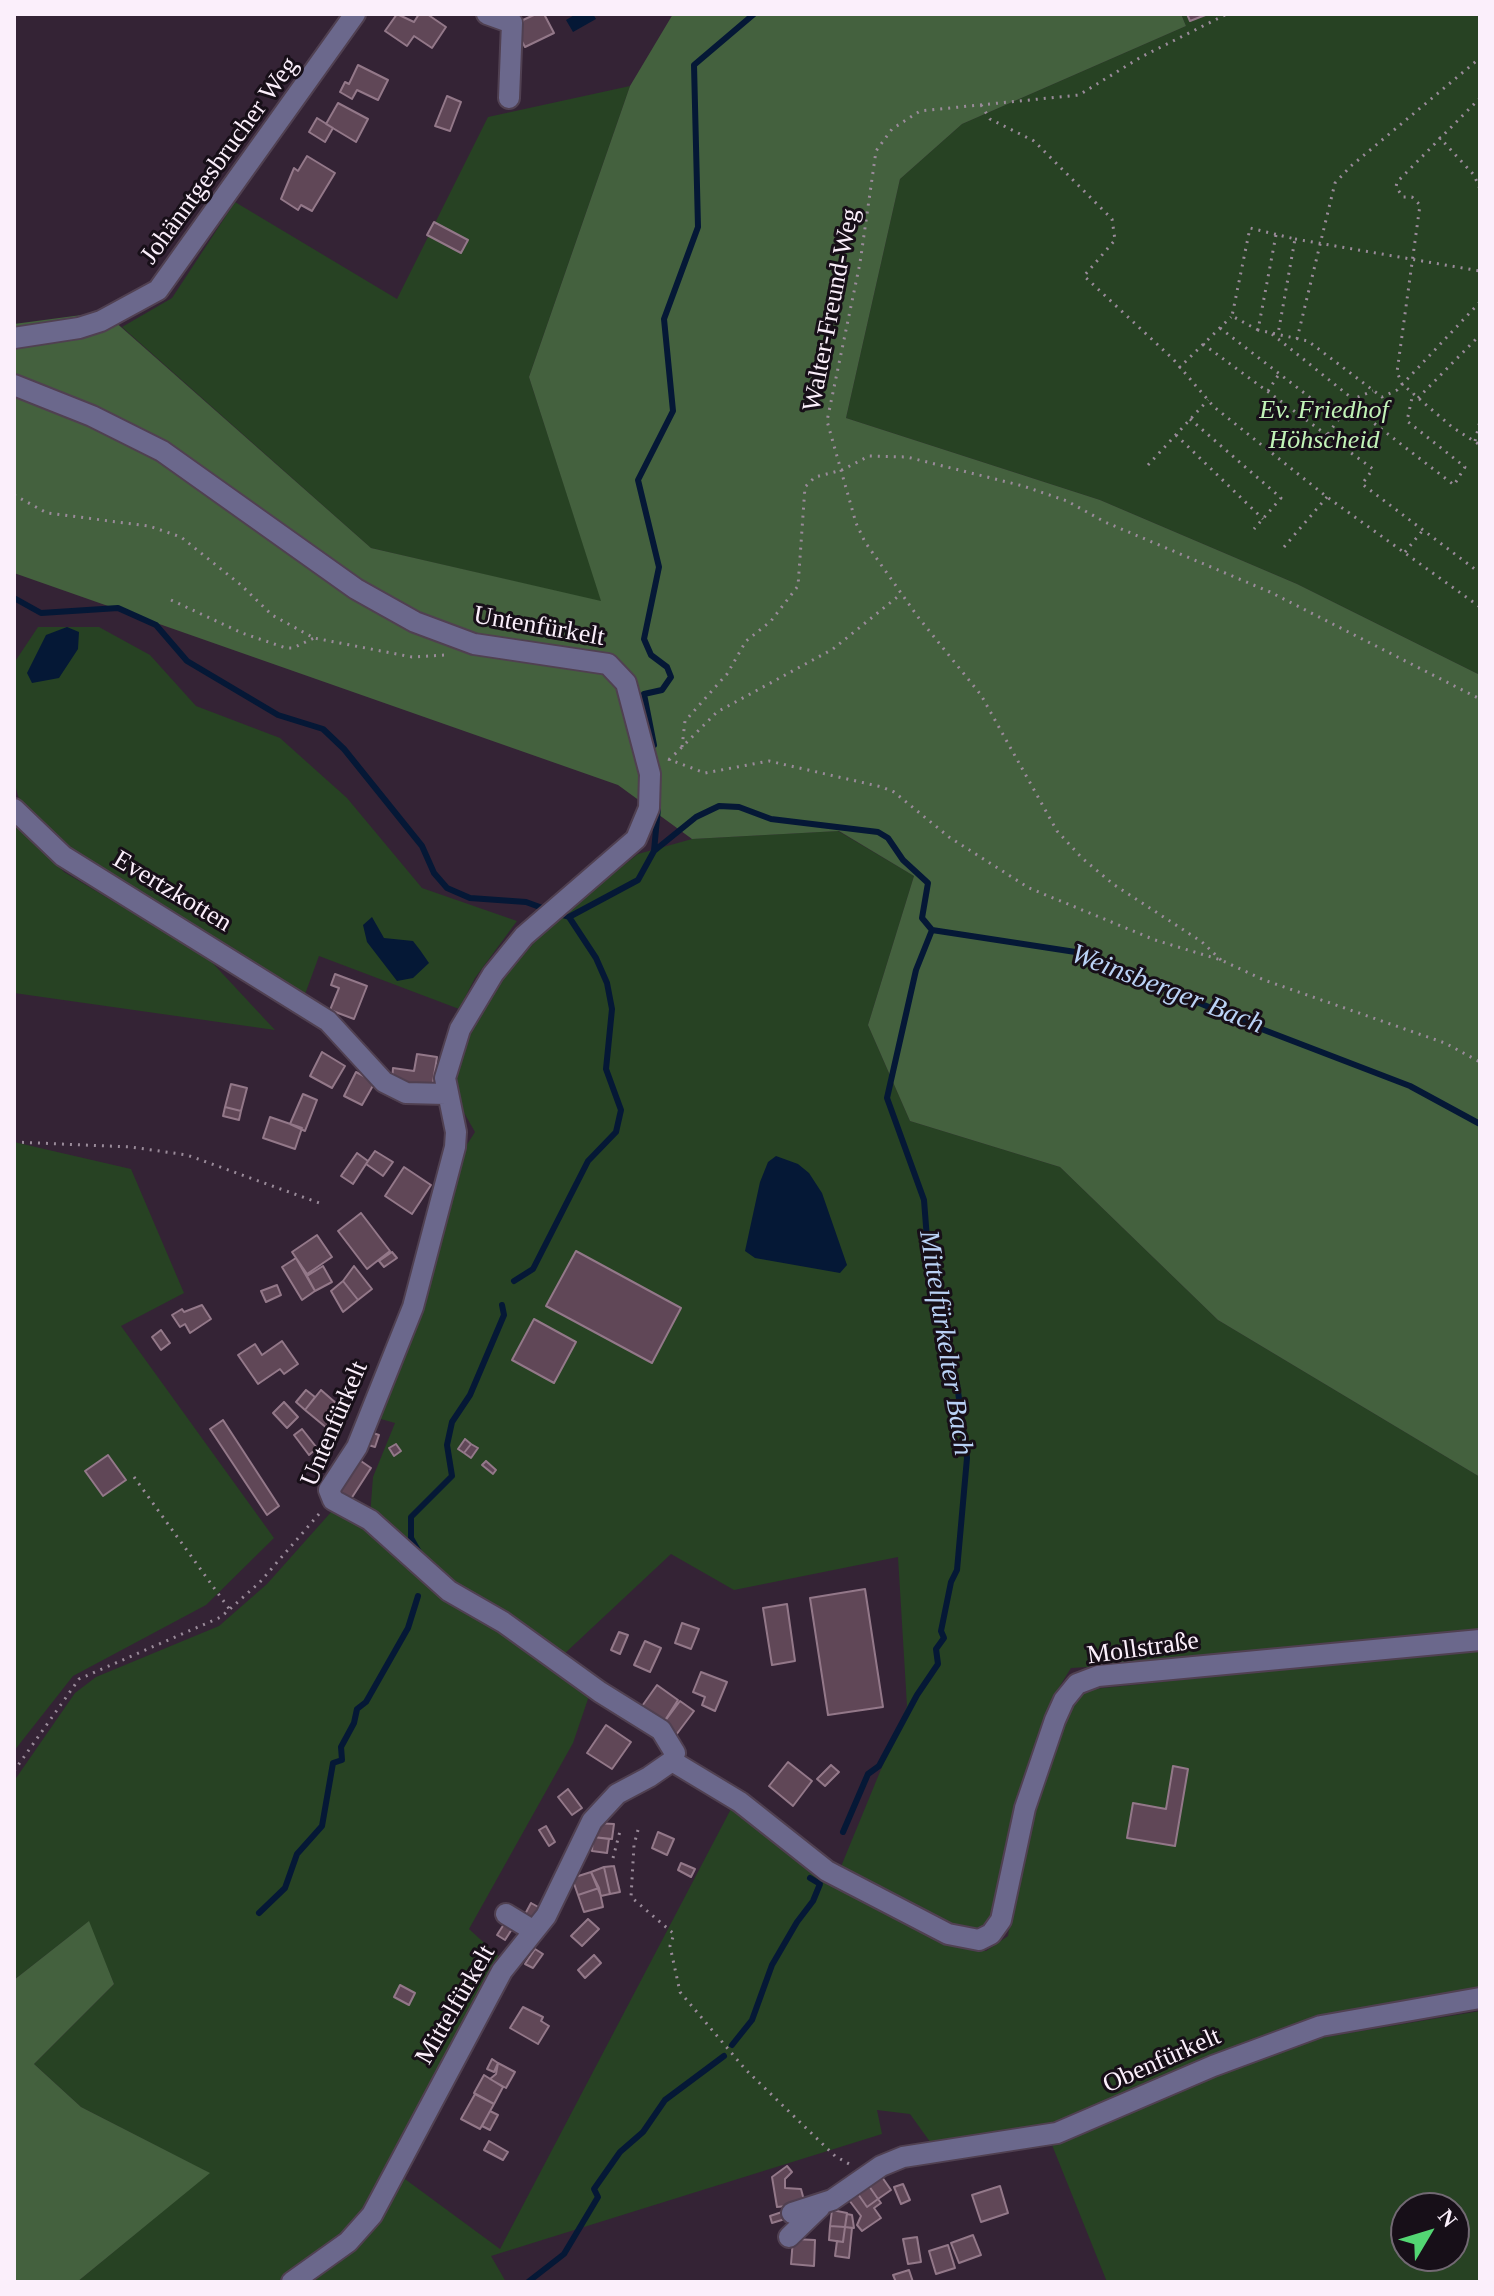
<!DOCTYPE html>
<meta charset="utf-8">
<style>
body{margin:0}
#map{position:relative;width:1494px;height:2296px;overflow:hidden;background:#342335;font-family:"Times New Roman",serif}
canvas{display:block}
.frame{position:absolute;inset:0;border:16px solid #fbeffb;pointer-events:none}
.north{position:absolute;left:1390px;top:2192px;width:80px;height:80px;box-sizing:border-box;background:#170f18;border:2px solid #726973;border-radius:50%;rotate:52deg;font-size:22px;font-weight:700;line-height:32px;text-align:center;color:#fbeffb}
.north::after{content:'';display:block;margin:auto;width:28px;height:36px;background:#53d673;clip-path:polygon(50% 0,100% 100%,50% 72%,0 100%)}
</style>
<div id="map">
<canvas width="1494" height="2296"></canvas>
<div class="frame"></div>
<div class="north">N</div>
</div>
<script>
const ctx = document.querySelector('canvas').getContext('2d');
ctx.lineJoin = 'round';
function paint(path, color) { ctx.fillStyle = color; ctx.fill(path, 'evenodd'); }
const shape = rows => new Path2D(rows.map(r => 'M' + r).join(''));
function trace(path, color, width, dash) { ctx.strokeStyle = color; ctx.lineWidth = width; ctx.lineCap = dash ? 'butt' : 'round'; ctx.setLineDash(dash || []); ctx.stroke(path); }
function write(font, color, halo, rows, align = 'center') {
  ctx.font = font + ' "Times New Roman",serif'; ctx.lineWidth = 6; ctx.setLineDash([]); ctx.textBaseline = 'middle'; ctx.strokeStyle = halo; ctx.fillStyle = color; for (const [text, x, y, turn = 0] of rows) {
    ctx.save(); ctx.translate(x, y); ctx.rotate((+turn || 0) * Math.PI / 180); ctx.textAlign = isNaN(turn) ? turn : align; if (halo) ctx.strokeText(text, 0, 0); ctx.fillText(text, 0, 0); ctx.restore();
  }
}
paint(shape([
 [1181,14,1480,14,1480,675,1297,584,1100,500,846,418,900,179,962,124,1186,26],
 [630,86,529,377,602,602,371,548,122,327,172,298,235,202,397,299,488,117],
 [38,627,99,627,150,655,196,706,280,738,347,798,422,888,517,921,475,978,459,1009,319,956,304,997,37,829,18,796,14,780,14,663],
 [14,821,64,872,207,957,275,1030,14,993],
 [838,831,914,876,868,1025,910,1121,1060,1167,1218,1320,1480,1477,1480,1630,1172,1662,1071,1668,1053,1697,991,1921,969,1935,840,1869,907,1706,898,1557,734,1590,671,1554,562,1656,441,1579,370,1516,373,1477,395,1423,374,1417,464,1149,475,1132,455,1097,457,1065,469,1029,492,991,553,921,638,854,692,839],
 [14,1142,131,1169,184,1293,121,1326,274,1538,206,1605,73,1676,14,1751],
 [332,1511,360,1522,535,1649,589,1696,573,1743,469,1929,503,1960,390,2168,500,2249,732,1807,828,1884,959,1947,986,1951,1008,1936,1023,1829,1064,1717,1084,1690,1480,1649,1480,1992,1391,2005,1044,2132,933,2146,910,2114,877,2110,882,2134,491,2256,506,2282,77,2282,209,2173,81,2107,34,2064,114,1984,88,1922,14,1980,14,1781,75,1693,96,1677,219,1626,267,1584],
 [1480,2011,1480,2282,1107,2282,1050,2140,1144,2107,1296,2042],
 [1406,2208,1454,2208,1454,2256,1406,2256]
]), '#274223');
paint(shape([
 [673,14,1181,14,1186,26,962,124,900,179,846,418,1100,500,1297,584,1480,675,1480,1477,1218,1320,1060,1167,910,1121,868,1025,914,876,839,831,692,839,618,785,14,573,14,324,104,312,371,548,601,601,529,377,630,86],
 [89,1921,114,1984,34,2064,81,2107,210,2173,77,2282,14,2282,14,1980]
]), '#44613e');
paint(shape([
 [576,14,593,14,596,19,573,32,566,20],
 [67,627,79,632,78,649,59,678,32,683,27,673,46,635],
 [372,917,384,938,413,941,420,950,429,963,413,978,397,981,367,942,363,925],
 [776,1156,798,1164,809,1173,822,1193,847,1265,840,1273,755,1258,745,1251,760,1182,768,1162]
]), '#051836');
trace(shape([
 [14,598,41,613,118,608,156,625,187,661,278,715,323,729,344,749,422,846,434,873,447,888,470,898,526,902,548,910],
 [654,745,644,694,662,690,671,677,667,667,651,655,644,639,659,567,638,480,673,411,664,319,698,227,694,65,754,14],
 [654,851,658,808],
 [559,914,569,917,638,880,654,851,696,817,719,806,739,807,771,819,878,832,888,838,903,860,928,883,922,918,932,930,1082,953,1251,1025,1410,1086,1480,1124],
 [514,1281,533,1269,588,1161,616,1132,621,1110,606,1069,612,1009,607,983,596,958,569,917],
 [419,1552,411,1538,411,1517,452,1476,447,1445,452,1422,470,1395,504,1315,502,1305],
 [843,1832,868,1774,879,1766,917,1695,938,1664,936,1649,944,1638,941,1631,951,1582,957,1570,967,1458,957,1384,939,1301,930,1278,924,1200,887,1098,916,970,932,930],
 [259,1913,285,1888,297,1854,322,1826,333,1763,342,1760,341,1747,354,1723,357,1709,366,1702,408,1628,418,1596],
 [732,2045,752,2020,772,1965,797,1922,813,1901,820,1884,810,1878],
 [528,2282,564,2254,598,2197,594,2189,620,2152,643,2132,665,2100,724,2056]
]), '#051836', 6);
const building = shape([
 [397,14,414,22,419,14,427,14,446,27,432,48,414,36,407,46,385,31,397,14],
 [536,14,544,14,554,33,525,47,519,36,523,20,536,14],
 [1187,14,1208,14,1190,21,1187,14],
 [358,65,388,80,378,100,357,90,352,99,340,92,345,82,349,84,358,65],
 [447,96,461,102,450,131,435,126,447,96],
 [338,103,368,119,356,142,326,124,338,103],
 [317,118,333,128,325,142,309,132,317,118],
 [307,156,335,173,312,211,301,205,298,210,281,199,294,168,298,171,307,156],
 [434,222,468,240,461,253,427,235,434,222],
 [335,974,367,986,354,1019,330,1010,339,988,331,985,335,974],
 [322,1052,345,1066,332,1088,310,1076,322,1052],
 [417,1054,437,1057,432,1089,392,1081,393,1068,414,1071,417,1054],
 [356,1072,375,1082,362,1105,344,1096,356,1072],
 [231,1084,247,1088,241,1111,225,1107,231,1084],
 [303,1094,317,1100,305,1131,290,1124,303,1094],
 [225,1107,241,1111,239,1120,223,1116,225,1107],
 [270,1117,302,1128,295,1149,263,1138,270,1117],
 [375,1151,393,1162,383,1176,366,1164,375,1151],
 [357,1153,368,1161,353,1184,341,1176,357,1153],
 [404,1167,431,1185,412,1214,385,1196,404,1167],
 [361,1213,390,1251,367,1269,338,1231,361,1213],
 [317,1235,332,1257,307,1274,292,1252,317,1235],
 [576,1251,681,1308,652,1363,546,1306,576,1251],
 [392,1252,397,1258,384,1267,379,1261,392,1252],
 [296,1258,315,1291,302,1300,282,1267,296,1258],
 [323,1266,332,1282,315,1291,307,1276,323,1266],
 [354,1266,372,1289,358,1300,343,1281,354,1266],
 [343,1281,358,1300,343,1312,331,1291,343,1281],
 [277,1285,281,1295,266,1302,261,1291,277,1285],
 [202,1305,211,1319,190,1333,185,1324,180,1327,172,1315,182,1309,184,1312,202,1305],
 [534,1319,576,1342,554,1383,512,1360,534,1319],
 [161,1330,170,1343,161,1350,152,1337,161,1330],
 [282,1341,298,1364,284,1374,280,1369,258,1384,238,1355,255,1344,262,1355,282,1341],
 [306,1390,315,1397,305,1410,296,1402,306,1390],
 [321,1390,344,1410,328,1429,305,1410,321,1390],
 [284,1402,298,1417,287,1428,273,1413,284,1402],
 [223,1420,279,1506,267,1515,210,1429,223,1420],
 [302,1429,317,1448,309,1455,294,1435,302,1429],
 [370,1432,379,1435,375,1447,365,1444,370,1432],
 [465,1439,471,1444,464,1453,458,1449,465,1439],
 [396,1444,401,1451,394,1456,389,1448,396,1444],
 [471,1444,478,1448,471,1458,464,1453,471,1444],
 [108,1455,126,1480,103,1496,85,1471,108,1455],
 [358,1459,371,1468,349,1502,336,1493,358,1459],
 [486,1461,496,1470,493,1474,482,1465,486,1461],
 [865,1589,883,1707,828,1715,810,1598,865,1589],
 [787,1604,795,1661,772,1665,763,1608,787,1604],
 [682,1623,699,1629,691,1649,675,1643,682,1623],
 [619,1632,628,1635,620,1654,611,1650,619,1632],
 [645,1641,661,1648,650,1672,634,1665,645,1641],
 [701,1672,727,1682,715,1711,702,1705,705,1697,693,1692,701,1672],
 [657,1685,678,1700,662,1725,640,1709,657,1685],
 [680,1701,694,1711,676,1735,662,1725,680,1701],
 [606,1725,631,1742,612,1769,587,1753,606,1725],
 [788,1762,812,1781,793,1806,769,1786,788,1762],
 [831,1765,839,1772,825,1786,817,1779,831,1765],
 [1173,1766,1188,1769,1175,1846,1127,1838,1133,1803,1166,1809,1173,1766],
 [568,1789,582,1808,572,1815,558,1797,568,1789],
 [595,1823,614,1824,612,1839,593,1837,595,1823],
 [546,1826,555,1842,549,1846,539,1830,546,1826],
 [658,1832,674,1839,667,1855,652,1848,658,1832],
 [593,1837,609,1839,607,1853,592,1851,593,1837],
 [681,1863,695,1869,691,1877,678,1870,681,1863],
 [614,1866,620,1892,610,1894,604,1867,614,1866],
 [604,1867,610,1894,601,1896,591,1872,604,1867],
 [591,1872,599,1888,578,1895,572,1878,591,1872],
 [599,1888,603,1907,584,1912,578,1895,599,1888],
 [531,1903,540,1908,532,1923,523,1918,531,1903],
 [588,1919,599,1929,582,1946,571,1936,588,1919],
 [506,1921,514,1926,505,1940,497,1935,506,1921],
 [535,1949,543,1954,533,1968,525,1964,535,1949],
 [594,1955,601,1963,585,1978,578,1970,594,1955],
 [400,1985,415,1993,409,2005,394,1997,400,1985],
 [523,2007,543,2017,541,2021,549,2026,538,2044,510,2028,523,2007],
 [492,2059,498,2063,494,2072,487,2069,492,2059],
 [498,2063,515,2072,506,2088,490,2079,496,2074,498,2063],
 [484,2075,503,2087,494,2104,474,2093,484,2075],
 [475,2094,494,2104,480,2129,461,2119,475,2094],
 [490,2111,498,2115,490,2130,482,2126,490,2111],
 [489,2141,508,2152,503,2160,484,2150,489,2141],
 [787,2166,792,2172,785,2179,785,2188,801,2189,805,2204,777,2207,772,2177,787,2166],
 [882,2177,891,2190,878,2199,869,2186,882,2177],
 [903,2184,910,2200,901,2204,894,2187,903,2184],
 [869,2186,878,2199,867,2207,858,2194,869,2186],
 [1000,2186,1008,2213,981,2222,972,2195,1000,2186],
 [858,2194,867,2207,878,2199,881,2203,874,2208,881,2218,862,2231,857,2225,861,2216,849,2200,858,2194],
 [832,2210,847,2213,845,2227,830,2226,832,2210],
 [782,2212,785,2219,772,2223,770,2216,782,2212],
 [847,2214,852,2215,854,2228,845,2227,847,2214],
 [830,2226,845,2227,843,2242,829,2240,830,2226],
 [845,2227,852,2228,849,2258,835,2256,837,2241,843,2242,845,2227],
 [973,2235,981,2255,959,2263,951,2243,973,2235],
 [917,2237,921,2262,908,2264,903,2239,917,2237],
 [793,2239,815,2240,814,2266,791,2264,793,2239],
 [948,2245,955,2268,936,2274,929,2251,948,2245],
 [909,2270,913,2282,896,2282,893,2275,909,2270]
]);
paint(building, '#604757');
trace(building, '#937889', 2);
const minor = shape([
 [487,14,512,23,509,98],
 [14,338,79,328,101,321,158,290,355,14],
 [14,385,92,416,162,451,356,589,415,622,474,644,608,664,626,683,650,774,649,808,636,839,524,936,493,974,460,1029,445,1078,456,1132,455,1147,413,1307,357,1447,329,1490,333,1500,370,1520,449,1591,503,1622,600,1692,661,1730,675,1753,672,1761,649,1777,617,1794,592,1821,546,1916,502,1971,372,2215,348,2242,292,2282],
 [14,809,63,856,328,1021,384,1082,406,1093,446,1094],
 [672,1761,740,1802,827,1871,948,1934,979,1940,991,1934,1001,1920,1025,1808,1055,1720,1064,1700,1077,1684,1098,1676,1480,1640],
 [506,1914,534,1931],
 [792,2213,832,2200,881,2166,903,2157,1057,2133,1213,2066,1321,2026,1480,1998],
 [789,2237,820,2207]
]);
trace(minor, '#504051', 24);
trace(shape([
 [1480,98,1397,182,1396,187,1403,197,1412,197,1420,205,1397,372,1402,384,1452,427,1480,445],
 [981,105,990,119,1034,141,1112,219,1115,240,1084,276,1173,359,1214,407,1327,497,1480,607],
 [1439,137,1474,175,1480,189],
 [1276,235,1258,330,1308,341,1382,397,1397,390,1480,302],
 [1295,239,1480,271],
 [1220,328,1338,419],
 [1258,330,1232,316,1250,228,1295,239,1278,334],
 [1272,334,1353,399],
 [1297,339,1335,183,1351,166,1480,58],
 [1203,344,1373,469,1362,484,1480,573],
 [1179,368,1231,317],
 [1268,391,1279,374],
 [1418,398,1480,335],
 [1349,404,1454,485,1465,467,1407,421,1413,393],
 [1190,419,1281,498,1254,529],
 [1328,434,1353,399,1373,391],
 [1176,435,1263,519],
 [1475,441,1480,421],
 [1148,465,1208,400],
 [14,495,47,513,149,526,181,537,241,585,272,615,314,638,412,657,445,655],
 [1284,547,1327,497],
 [1405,552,1423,530],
 [171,600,242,633,286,648,293,648,314,638],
 [682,747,685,721,727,674,746,641,771,621,798,586,805,487,815,477,842,470,869,456,907,457,1023,486,1067,501,1105,522,1270,592,1480,699],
 [668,759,705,773,769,761,882,787,894,792,949,837,1029,888,1155,940,1221,960,1264,980,1445,1043,1480,1062],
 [669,760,717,712,833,649,901,594],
 [1221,960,1202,942,1113,884,1082,858,1057,831,981,695,918,617,865,542,856,523,827,421,860,263,876,151,892,129,920,111,1079,95,1141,57,1227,14],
 [14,1142,131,1147,187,1155,322,1204],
 [134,1477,230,1610],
 [14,1771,79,1679,221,1617,260,1582,319,1514],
 [638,1830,634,1845,631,1897,674,1934,670,1946,680,1992,745,2069,835,2156,851,2165],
 [613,1858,620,1831]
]), '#9a8b9a', 3, [2, 6]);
trace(minor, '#6b688c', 20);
write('26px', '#fbeffb', '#170f18', [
 ["Johänntgesbrucher Weg",220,161,-54],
 ["Walter-Freund-Weg",832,310,-79],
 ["Untenfürkelt",539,627,10],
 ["Evertzkotten",172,892,31],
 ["Untenfürkelt",335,1424,-67],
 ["Mollstraße",1143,1649,-8],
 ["Mittelfürkelt",456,2005,-60],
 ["Obenfürkelt",1162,2061,-24]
]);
write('italic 26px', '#c1f3b7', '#170f18', [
 ["Ev. Friedhof",1324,411],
 ["Höhscheid",1324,441]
]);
write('italic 28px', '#bad2f6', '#170f18', [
 ["Weinsberger Bach",1167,990,21],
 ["Mittelfürkelter Bach",945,1343,81]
]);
</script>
